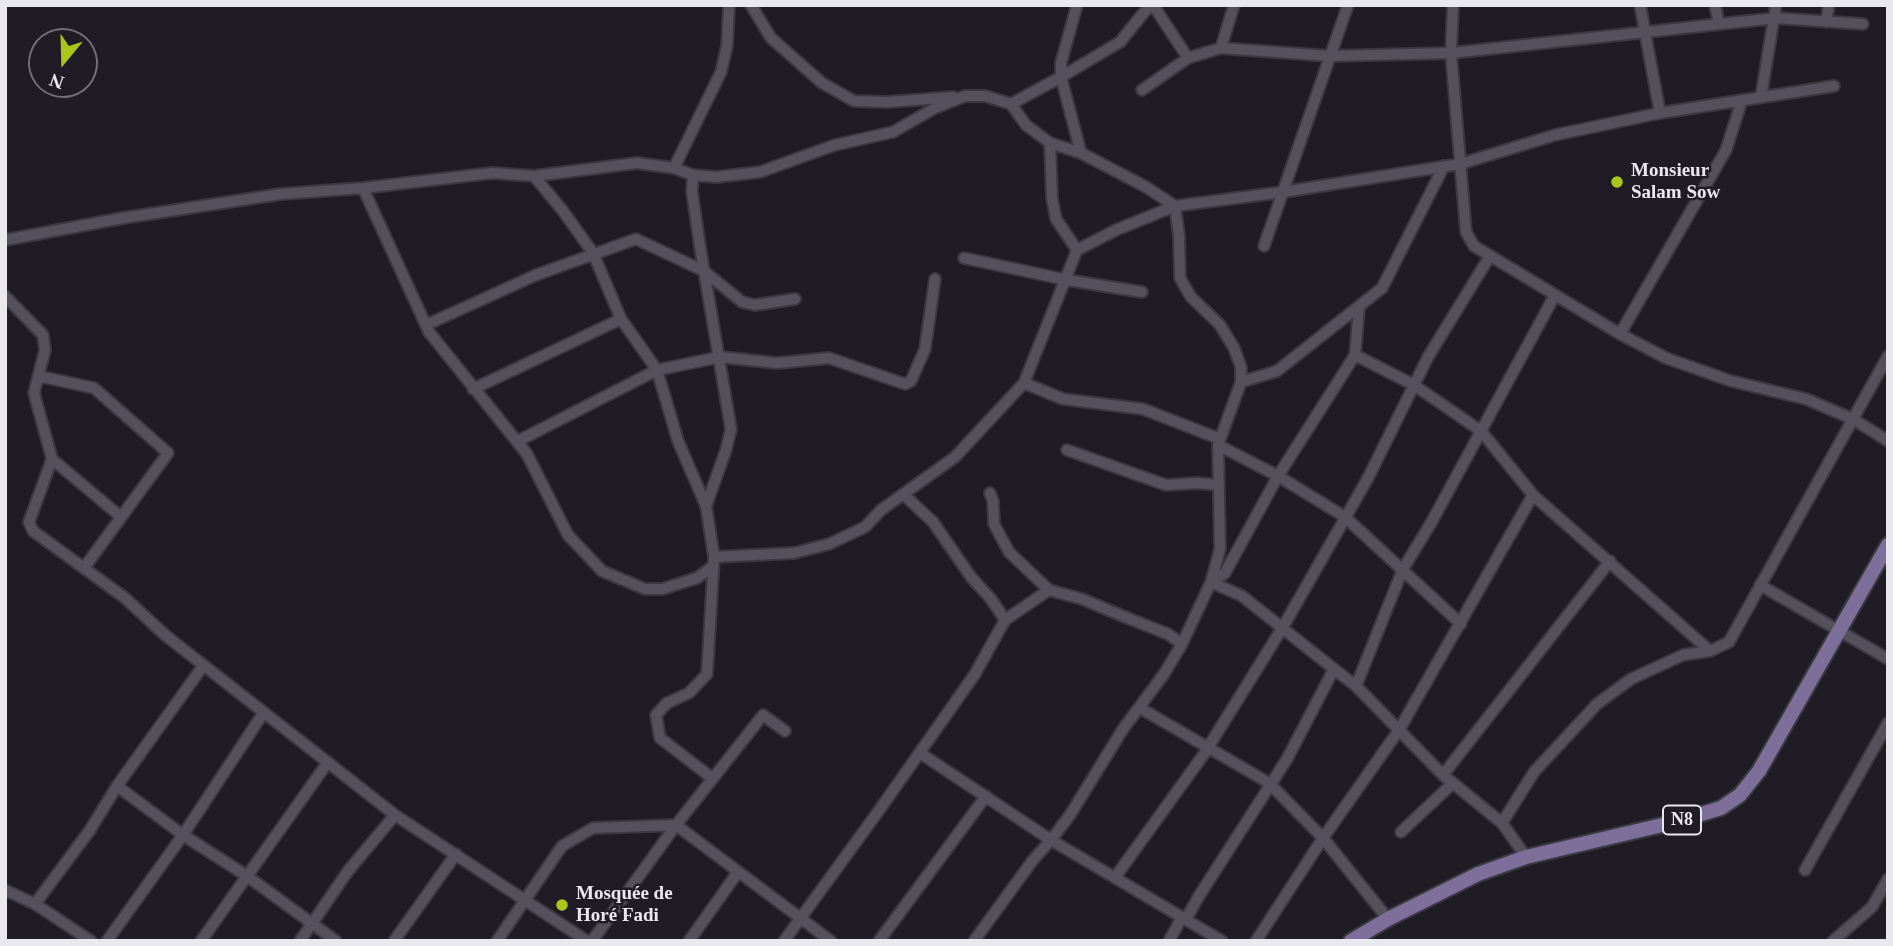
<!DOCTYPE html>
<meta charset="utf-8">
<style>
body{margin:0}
#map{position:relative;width:1893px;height:946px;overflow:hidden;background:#1f1c25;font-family:"Times New Roman",serif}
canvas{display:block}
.frame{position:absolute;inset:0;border:7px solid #eae8ef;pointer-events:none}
.north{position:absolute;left:28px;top:28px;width:70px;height:70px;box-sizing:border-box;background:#1f1c25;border:2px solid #706e76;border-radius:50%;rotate:199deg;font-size:19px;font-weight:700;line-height:28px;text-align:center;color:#eae8ef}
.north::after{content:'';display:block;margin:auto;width:24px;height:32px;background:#a9c71a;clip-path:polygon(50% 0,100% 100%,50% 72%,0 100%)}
</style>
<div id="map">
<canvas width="1893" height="946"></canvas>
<div class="frame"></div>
<div class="north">N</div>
</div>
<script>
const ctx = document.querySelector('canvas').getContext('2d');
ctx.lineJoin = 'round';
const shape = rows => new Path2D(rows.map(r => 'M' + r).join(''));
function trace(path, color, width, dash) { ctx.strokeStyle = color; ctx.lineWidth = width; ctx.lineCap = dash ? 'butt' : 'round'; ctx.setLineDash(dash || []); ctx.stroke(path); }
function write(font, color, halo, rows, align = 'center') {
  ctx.font = font + ' "Times New Roman",serif'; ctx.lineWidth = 5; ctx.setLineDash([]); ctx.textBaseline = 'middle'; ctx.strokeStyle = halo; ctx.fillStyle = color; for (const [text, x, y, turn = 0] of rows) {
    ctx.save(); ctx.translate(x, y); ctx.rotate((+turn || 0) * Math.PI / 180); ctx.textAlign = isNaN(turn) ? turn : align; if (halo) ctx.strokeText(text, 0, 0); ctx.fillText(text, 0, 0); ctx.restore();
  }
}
const minor = shape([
 [751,5,771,38,822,83,854,101,888,102,953,97],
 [1077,5,1061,63,1061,77,1081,153],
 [1153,5,1188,58],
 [1453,5,1451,53,1466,232,1474,246,1620,334,1666,358,1731,381,1806,399,1853,419,1888,441],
 [1640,5,1660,113],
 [1715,5,1719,24],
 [1826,22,1829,5],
 [1221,48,1234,5],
 [1142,90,1188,58,1221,48,1330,56,1451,53,1776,18,1863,24],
 [1761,97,1776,5],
 [1011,104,1061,77,1120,42,1150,5],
 [1050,143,1052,198,1056,219,1077,250],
 [674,168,693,175,716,177,760,172,835,145,893,132,935,108,965,96,985,96,1011,104,1026,125,1050,143,1081,153,1146,187,1175,206,1179,236,1180,278,1191,297,1220,325,1234,348,1241,367,1241,382,1218,445,1220,549,1211,582,1182,644,1164,674,1123,729,1070,815,1051,840,1222,941],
 [693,175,692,192,701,253,731,429,726,450,706,506,714,557,707,674,689,693,667,703,656,715,660,738,712,778],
 [534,176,563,211,593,253,621,319,657,370,678,441,706,506],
 [363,188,429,332,527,454,568,535,602,571,645,589,662,589,697,578,712,567],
 [5,240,123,218,281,194,363,188,492,173,534,176,637,163,674,168,721,72,727,46,729,5],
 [1264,246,1348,5],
 [964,258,1067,280,1142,292],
 [5,296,43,335,45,350,34,393,52,459,29,522,33,531,125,598,165,635,395,815,587,941],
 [426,325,536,275,636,239,704,271,742,302,755,305,795,299],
 [1620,334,1726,150,1742,100],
 [1355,355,1414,385,1481,431,1533,495,1710,651],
 [38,376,94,388,168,453,84,568],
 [1241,382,1277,371,1382,288,1444,166],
 [1024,383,1063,399,1143,409,1220,439],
 [473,389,621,319],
 [518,441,657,370,720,357,777,363,829,358,905,384,911,381,925,349,935,279],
 [1218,445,1278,476,1345,517,1461,624],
 [1067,450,1166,485,1197,483,1219,485],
 [52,459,121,517],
 [990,493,993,501,994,524,1009,552,1049,590,1082,599,1130,619,1168,634,1182,644],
 [903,494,933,522,971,577,991,599,1005,620],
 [714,557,794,553,829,544,865,527,881,510,955,457,1024,383,1077,250,1116,230,1175,206,1283,192,1460,164,1555,135,1660,113,1834,86],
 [1211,582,1225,573,1278,476,1355,355,1359,308],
 [1760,585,1888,659],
 [1334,669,1356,686,1443,775,1502,823,1526,857],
 [1356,686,1403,569,1431,523,1555,295],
 [1140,708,1269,783,1323,838,1388,919],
 [920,753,1051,840,1033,860,974,941],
 [1443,775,1610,561],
 [117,786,203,666],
 [1502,823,1534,772,1597,704,1631,679,1683,655,1710,651,1729,642,1888,356],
 [1401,832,1453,783],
 [1805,870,1888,723],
 [1116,876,1204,754,1283,627,1368,478,1428,357,1490,256],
 [5,890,35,904,91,941],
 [35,904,90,830,117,786,183,835,247,876,336,941],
 [1186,919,1199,896,1287,759,1334,669,1242,596,1211,582],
 [107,941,183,835,264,712],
 [201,941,328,762],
 [300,941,348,871,395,815],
 [394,941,456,854],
 [497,941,562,846,593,828,676,825,831,941],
 [592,941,676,825,763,715,785,731],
 [689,941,738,872],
 [784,941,880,809,975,674,1005,620,1049,590],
 [879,941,986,796],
 [1169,941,1182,917],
 [1256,941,1323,838,1399,730,1533,495],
 [1833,941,1872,907,1888,879]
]);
const major = shape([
 [1351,941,1388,919,1478,874,1526,857,1675,822,1721,808,1740,795,1759,771,1888,545]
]);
trace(minor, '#3a3840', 14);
trace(major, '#3a3840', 18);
trace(minor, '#54515c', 10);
trace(major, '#7d6f99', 14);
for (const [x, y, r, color] of [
 [1617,182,7,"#a9c71a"],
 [562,905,7,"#a9c71a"]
]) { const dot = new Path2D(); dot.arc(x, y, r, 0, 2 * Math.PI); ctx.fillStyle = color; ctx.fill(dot); trace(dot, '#1f1c25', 2.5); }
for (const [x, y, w] of [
 [1682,820,38]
]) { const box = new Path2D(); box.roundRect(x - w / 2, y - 14.5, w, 29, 5); ctx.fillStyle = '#1f1c25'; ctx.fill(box); trace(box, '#eae8ef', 2); }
write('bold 18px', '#eae8ef', null, [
 ["N8",1682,820]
]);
write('bold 19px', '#eae8ef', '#1f1c25', [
 ["Monsieur",1631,171],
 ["Salam Sow",1631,193],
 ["Mosquée de",576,894],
 ["Horé Fadi",576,916]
], 'left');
</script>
